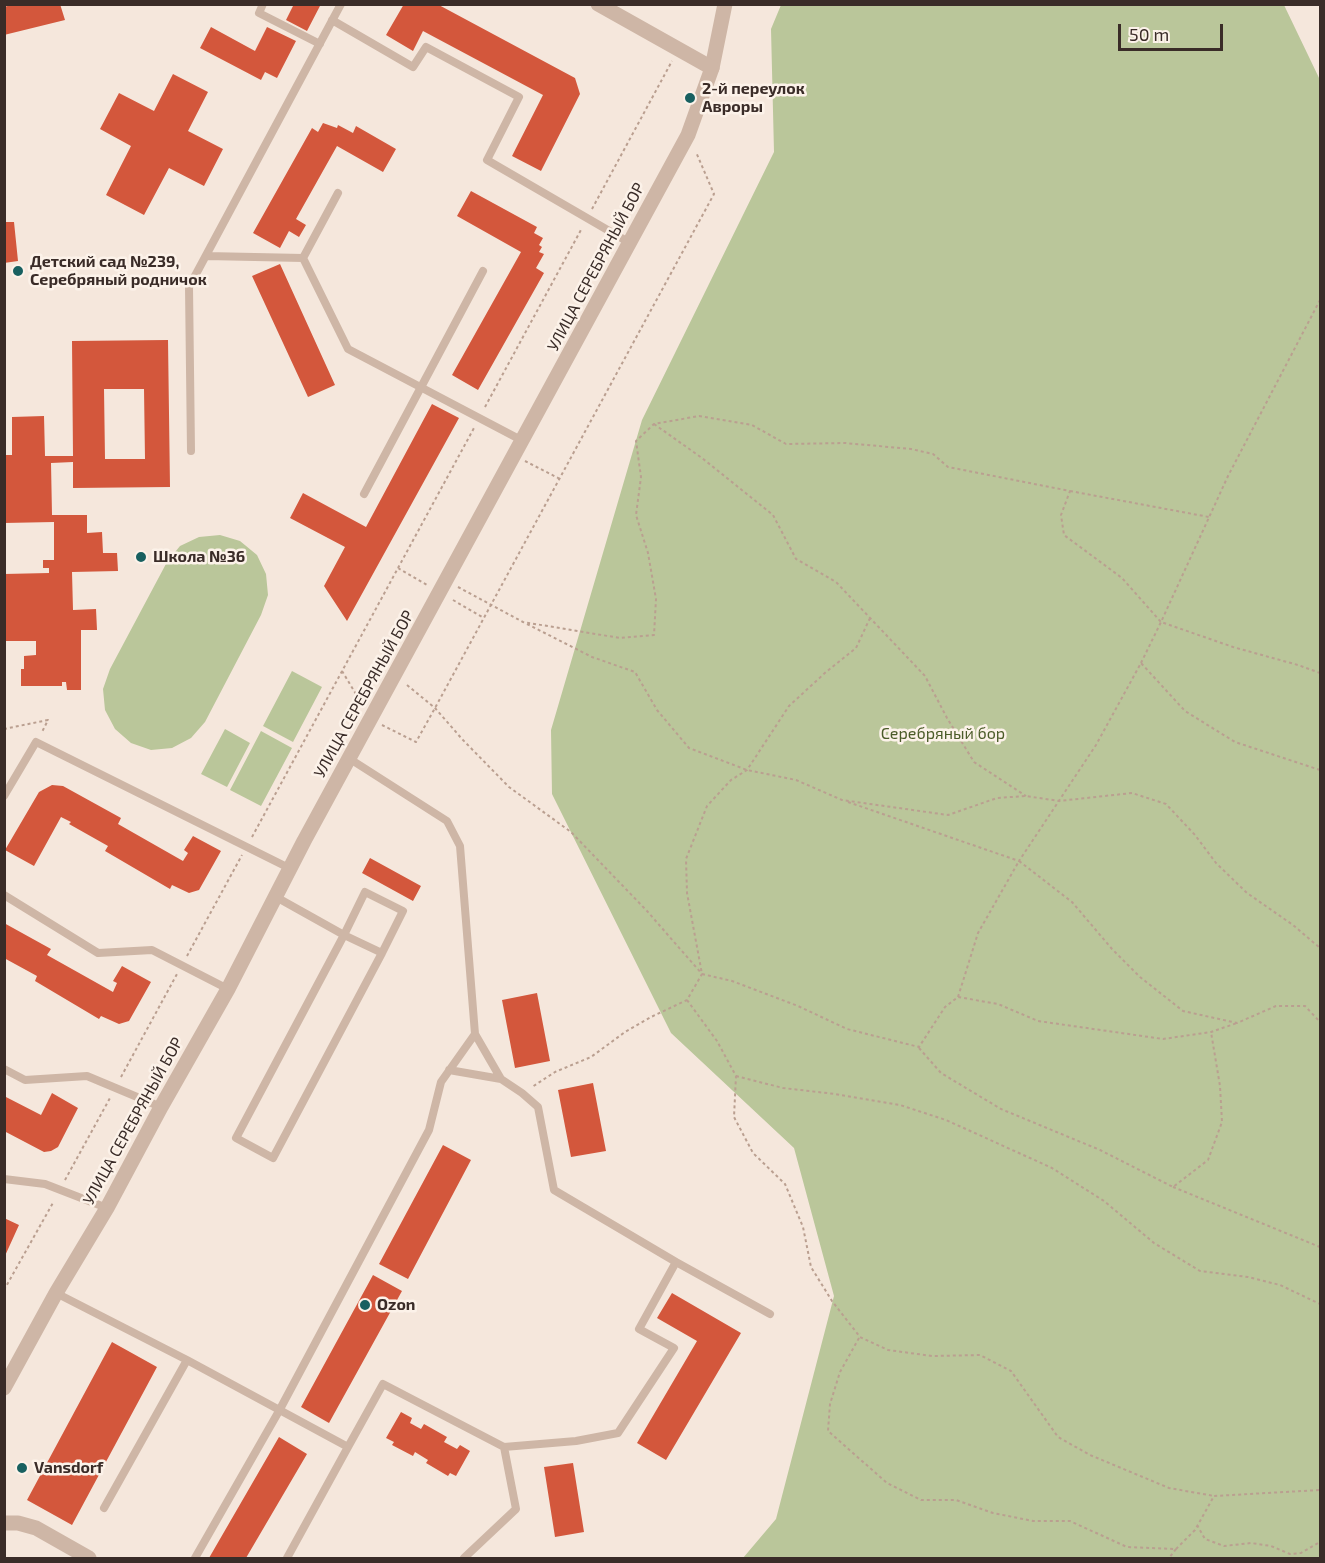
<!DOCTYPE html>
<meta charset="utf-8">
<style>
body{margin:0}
#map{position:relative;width:1325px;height:1563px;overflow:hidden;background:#f5e7dc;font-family:"Exo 2",sans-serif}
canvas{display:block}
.frame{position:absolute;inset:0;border:6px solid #3a2c28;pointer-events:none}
.scale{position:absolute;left:1118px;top:24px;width:105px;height:27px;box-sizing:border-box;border:3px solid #3a2c28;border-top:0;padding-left:8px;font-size:18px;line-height:21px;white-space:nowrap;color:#3a2c28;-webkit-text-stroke:4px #fcf2e9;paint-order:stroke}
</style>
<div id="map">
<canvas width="1325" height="1563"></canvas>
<div class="frame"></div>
<div class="scale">50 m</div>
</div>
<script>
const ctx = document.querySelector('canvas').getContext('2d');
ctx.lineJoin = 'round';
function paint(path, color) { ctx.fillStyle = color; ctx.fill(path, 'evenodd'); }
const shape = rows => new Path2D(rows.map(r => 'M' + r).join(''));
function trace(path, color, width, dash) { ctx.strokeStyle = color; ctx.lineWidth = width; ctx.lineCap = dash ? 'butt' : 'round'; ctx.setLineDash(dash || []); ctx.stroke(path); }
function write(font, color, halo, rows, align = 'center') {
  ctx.font = font + ' "Exo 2",sans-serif'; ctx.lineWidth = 5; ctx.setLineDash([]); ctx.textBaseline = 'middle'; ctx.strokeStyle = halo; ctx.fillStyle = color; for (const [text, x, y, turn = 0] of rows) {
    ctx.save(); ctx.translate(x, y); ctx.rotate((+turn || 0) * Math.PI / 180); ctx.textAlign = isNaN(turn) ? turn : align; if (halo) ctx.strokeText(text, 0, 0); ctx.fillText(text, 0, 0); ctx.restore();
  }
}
paint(shape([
 [781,5,1284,5,1320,80,1320,1558,743,1558,776,1519,834,1296,794,1148,671,1033,552,794,551,730,642,420,774,152,771,29],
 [220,535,240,541,257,555,266,574,268,595,261,615,205,722,191,738,172,748,151,750,131,743,115,729,105,710,103,689,110,669,167,562,180,546,199,537],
 [292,671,322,687,293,742,263,726],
 [225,729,250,743,227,787,201,774],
 [261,731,292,748,261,806,230,790]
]), '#bac69a');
paint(shape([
 [15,4,60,4,65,20,4,35,4,7],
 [294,4,321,4,307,31,286,20],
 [404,4,437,4,575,78,580,94,541,171,512,156,543,95,423,31,413,51,386,35],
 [211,27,255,51,267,27,296,41,277,78,265,72,261,80,200,48],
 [173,74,208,92,188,131,223,149,204,186,169,168,144,215,106,195,131,146,100,129,119,93,154,111],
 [323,123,337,128,338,125,353,133,356,126,396,149,383,172,337,146,296,219,306,225,299,237,289,231,280,248,253,233,312,128,318,132],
 [471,191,537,227,534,233,543,238,539,245,542,247,539,252,544,254,536,268,544,273,478,390,452,375,521,252,457,216],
 [4,222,14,222,18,261,4,263],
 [280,264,335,385,308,397,252,276],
 [168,340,170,487,73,488,73,462,51,463,52,515,87,515,87,533,102,532,103,553,117,553,118,571,72,572,73,610,96,609,97,630,81,630,81,690,67,690,66,682,62,682,62,686,21,686,21,669,24,669,24,656,36,655,36,641,4,641,4,574,49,573,49,568,43,568,43,560,54,560,54,522,4,523,4,455,12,455,12,417,44,416,45,456,73,456,72,341],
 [104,389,144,389,145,459,105,459],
 [432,404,459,418,347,621,324,586,345,547,290,518,303,493,366,527],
 [52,785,63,786,121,818,118,824,183,861,188,853,184,850,193,836,221,851,199,890,189,893,172,885,170,889,105,851,108,846,69,824,71,822,61,817,34,866,5,850,39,792],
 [370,858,421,886,413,901,362,873],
 [4,923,51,949,47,955,113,992,117,983,113,981,122,966,151,982,129,1021,119,1024,101,1016,99,1019,35,981,37,976,4,958],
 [537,993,550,1061,515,1068,502,1000],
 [593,1083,606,1151,571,1157,558,1090],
 [52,1093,78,1108,58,1147,51,1151,44,1152,4,1131,4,1096,41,1115],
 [443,1145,471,1160,408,1279,379,1264],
 [4,1218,19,1225,4,1258],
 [373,1275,402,1291,329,1423,301,1407],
 [672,1293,741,1333,666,1460,637,1443,697,1341,657,1318],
 [112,1342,157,1367,72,1525,27,1500],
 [401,1412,412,1418,410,1423,421,1429,424,1424,447,1437,444,1442,457,1449,460,1445,470,1451,456,1476,450,1473,448,1476,426,1463,428,1460,415,1452,413,1456,392,1445,394,1442,386,1438],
 [279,1437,307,1454,246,1558,209,1558],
 [573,1463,584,1532,555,1537,544,1467]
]), '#d3573c');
trace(shape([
 [592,209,672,61],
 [485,407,582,228],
 [654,424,702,458,773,515,796,559,836,582,925,676,947,718,974,762,1026,796],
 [525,461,560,479],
 [1070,491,1209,517],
 [398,568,427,585],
 [458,587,523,622,620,638,654,635,656,599,648,553,636,515,641,477,636,441,654,424,699,416,752,425,786,444,845,443,911,449,933,454,948,467,1070,491,1061,515,1064,535,1122,578,1161,622,1228,476,1320,300],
 [453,600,484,618],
 [870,618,856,648,826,672,789,706,747,770,731,780,707,806,686,859,687,893,702,974,732,981,798,1006,847,1029,919,1047,945,1007,958,997,998,1004,1038,1021,1163,1039,1211,1032,1237,1023],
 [527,624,592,657,635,672,657,710,689,748,747,770,796,780,842,800,948,815,997,798,1026,796,1059,801,1132,793,1166,804,1195,835,1216,863,1247,893,1293,925,1320,948],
 [1141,663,1161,622,1233,647,1298,665,1320,673],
 [342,671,362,704],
 [407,685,435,708,462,739,509,787,571,832,647,911,702,974,687,1000,651,1017,625,1032,591,1057,555,1072,532,1087],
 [382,725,416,742,435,708,714,194,696,152],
 [4,729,48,720,42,732],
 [848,802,1019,861,1096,745,1141,663,1185,711,1235,742,1320,770],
 [252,837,474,428],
 [187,956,242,855],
 [958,997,978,933,1019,861,1072,902,1112,949,1140,977,1183,1011,1237,1023,1276,1006,1305,1006,1320,1022],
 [687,1000,717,1041,736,1076,734,1117,753,1153,785,1184,803,1227,811,1267,832,1301,860,1337,888,1350,932,1356,980,1355,1011,1371,1058,1437,1090,1455,1169,1488,1214,1496],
 [919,1048,941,1073,1001,1109,1100,1150,1173,1187,1208,1160,1222,1122,1220,1086,1211,1032],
 [736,1076,783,1088,835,1094,900,1105,946,1120,1052,1168,1104,1201,1154,1243,1200,1271,1248,1277,1280,1285,1320,1304],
 [121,1077,177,974],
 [65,1180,110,1098],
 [1173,1187,1320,1247],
 [4,1290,54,1201],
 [859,1338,840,1372,830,1404,828,1431,887,1483,921,1500,956,1500,993,1513,1033,1521,1070,1521,1127,1547,1176,1549,1169,1558],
 [1197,1525,1205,1539,1224,1546,1251,1543,1271,1546,1290,1554,1301,1553,1320,1542],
 [1176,1549,1195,1530,1214,1496,1320,1490]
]), '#ba9f90', 2, [3, 3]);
trace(shape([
 [263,4,259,13,320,44],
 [332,20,413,67,426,47,519,97,487,160,630,243],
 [206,256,303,258,348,349,523,441],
 [303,258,338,193],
 [191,451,189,287,341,4],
 [364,494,483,271],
 [350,759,447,821,460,846,475,1034,501,1079],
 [4,796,36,742,291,869],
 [4,895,98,953,152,950,228,989],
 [276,897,344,935,382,953,273,1158,236,1138,344,935,365,892,403,911,382,953],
 [4,1069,25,1080,87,1076,161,1107],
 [449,1070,501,1079,522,1093,538,1107,554,1190,676,1262,770,1314],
 [4,1179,45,1184,107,1208],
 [56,1293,187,1360,348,1447,287,1558],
 [348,1447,383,1384,504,1447,576,1441,618,1433,674,1348,639,1329,676,1262],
 [104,1508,187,1360],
 [195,1558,279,1411,429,1130,441,1082,475,1034],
 [464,1558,516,1509,504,1447]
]), '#ceb6a6', 8);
trace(shape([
 [712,68,725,4],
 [4,1523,18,1523,36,1528,89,1558]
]), '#ceb6a6', 15);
trace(shape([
 [4,1388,56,1293,107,1208,161,1107,228,989,304,841,688,135,712,68,598,4]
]), '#ceb6a6', 15);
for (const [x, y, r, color] of [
 [690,98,6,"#186060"],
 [18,271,6,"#186060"],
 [141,557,6,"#186060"],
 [365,1305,6,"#186060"],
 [22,1468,6,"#186060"]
]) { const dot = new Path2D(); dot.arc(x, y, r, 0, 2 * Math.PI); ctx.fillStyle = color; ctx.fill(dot); trace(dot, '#fcf2e9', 2); }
write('bold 16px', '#3a2c28', '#fcf2e9', [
 ["2-й переулок",702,89],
 ["Авроры",702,107],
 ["Детский сад №239,",30,262],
 ["Серебряный родничок",30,280],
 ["Школа №36",153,557],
 ["Ozon",377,1305],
 ["Vansdorf",34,1468]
], 'left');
write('16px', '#3a2c28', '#fcf2e9', [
 ["УЛИЦА СЕРЕБРЯНЫЙ БОР",596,267,-62],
 ["УЛИЦА СЕРЕБРЯНЫЙ БОР",364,694,-61],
 ["УЛИЦА СЕРЕБРЯНЫЙ БОР",133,1121,-61]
]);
write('16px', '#4b5b28', '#fcf2e9', [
 ["Серебряный бор",943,734]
]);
</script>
